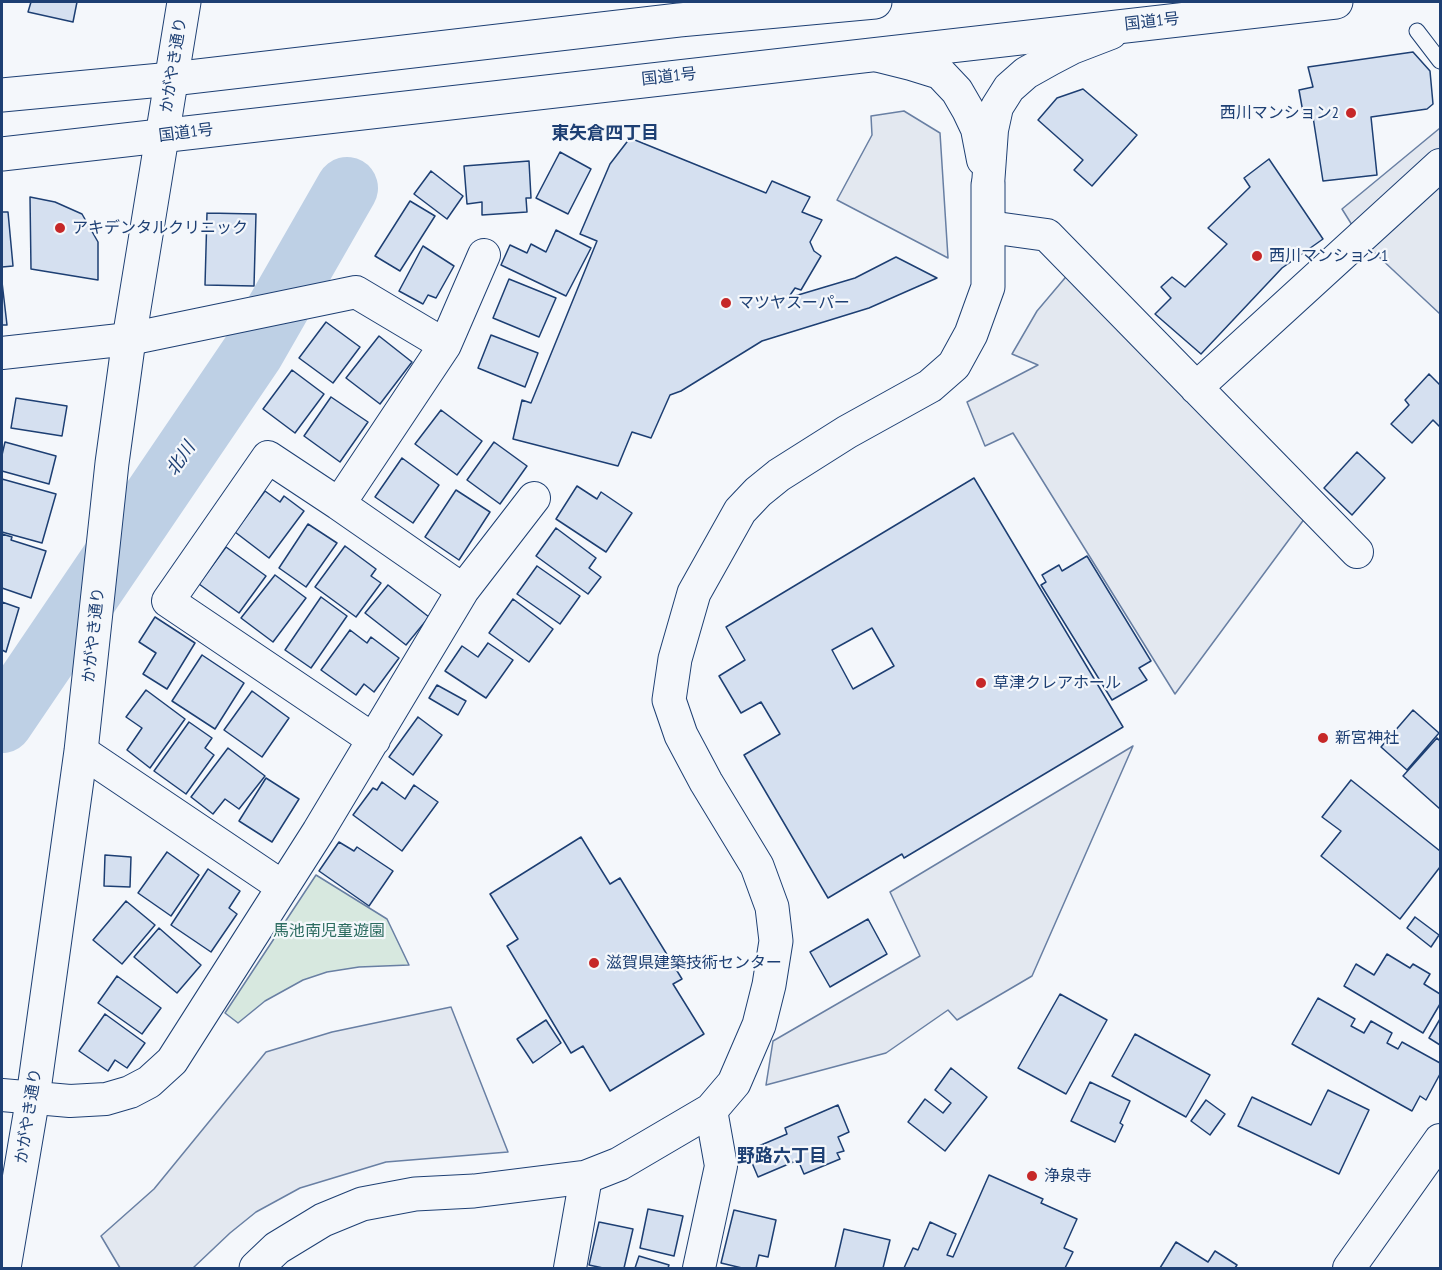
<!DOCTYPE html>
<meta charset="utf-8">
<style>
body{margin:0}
#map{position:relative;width:1442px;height:1270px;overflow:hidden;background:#f4f7fb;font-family:"PT Sans Narrow",sans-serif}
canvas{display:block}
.frame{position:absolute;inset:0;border:3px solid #1d3f73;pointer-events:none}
</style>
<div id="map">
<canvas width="1442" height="1270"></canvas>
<div class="frame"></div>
</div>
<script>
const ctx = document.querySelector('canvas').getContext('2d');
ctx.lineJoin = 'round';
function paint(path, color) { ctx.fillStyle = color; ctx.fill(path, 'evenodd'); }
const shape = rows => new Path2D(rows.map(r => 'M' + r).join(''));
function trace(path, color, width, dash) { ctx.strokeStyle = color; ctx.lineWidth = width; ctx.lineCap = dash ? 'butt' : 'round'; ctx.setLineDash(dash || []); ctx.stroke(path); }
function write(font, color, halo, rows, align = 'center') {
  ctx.font = font + ' "PT Sans Narrow","Noto Sans JP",sans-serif'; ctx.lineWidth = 4.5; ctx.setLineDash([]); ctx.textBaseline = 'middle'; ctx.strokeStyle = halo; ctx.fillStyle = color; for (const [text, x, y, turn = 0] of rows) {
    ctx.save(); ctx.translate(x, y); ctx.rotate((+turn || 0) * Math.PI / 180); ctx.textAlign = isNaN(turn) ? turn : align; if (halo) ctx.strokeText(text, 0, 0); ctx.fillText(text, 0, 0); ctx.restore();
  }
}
const green = shape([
 [316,875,387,919,409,965,359,967,327,972,303,980,265,1001,238,1023,225,1013,316,875]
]);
paint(green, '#d7e8df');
trace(green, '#687fa3', 1.5);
const parking = shape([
 [904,111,940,133,948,258,837,200,872,135,871,116,904,111],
 [1440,128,1440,314,1362,241,1342,209,1440,128],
 [1070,272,1305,518,1175,694,1013,433,985,446,967,402,1038,365,1012,354,1037,311,1070,272],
 [1133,746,1032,976,957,1020,948,1010,886,1053,766,1085,773,1041,920,956,890,892,1133,746],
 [451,1007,508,1152,386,1162,300,1188,256,1212,230,1233,193,1268,120,1268,101,1236,154,1189,266,1052,332,1032,451,1007]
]);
paint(parking, '#e3e8f0');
trace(parking, '#687fa3', 1.5);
trace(shape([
 [2,722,253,352,347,188]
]), '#bed0e5', 62);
const building = shape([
 [31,2,77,2,73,22,28,12,31,2],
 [1413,52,1430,71,1433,104,1427,109,1371,117,1377,175,1323,181,1313,117,1304,118,1299,90,1313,87,1308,67,1413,52],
 [1083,89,1137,135,1092,186,1074,170,1083,160,1038,120,1057,98,1083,89],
 [630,138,766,193,772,181,810,197,802,212,822,220,810,242,814,251,821,256,801,290,795,288,788,298,855,278,896,257,937,278,869,308,762,341,681,391,670,395,651,438,632,432,618,466,513,439,522,400,531,403,597,241,580,234,610,164,630,138],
 [560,152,591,169,568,214,536,198,560,152],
 [1269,159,1323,239,1282,268,1201,354,1155,314,1171,298,1161,287,1172,277,1185,287,1227,244,1208,228,1250,187,1244,178,1269,159],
 [529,161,531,198,526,198,527,212,482,215,482,202,467,204,464,166,529,161],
 [431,171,463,196,447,219,414,194,431,171],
 [30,197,55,202,82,214,98,242,98,280,31,269,30,197],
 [410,201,435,216,400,271,375,256,410,201],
 [2,212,8,212,13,266,2,267,2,212],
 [207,213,256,214,254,286,205,285,207,213],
 [556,230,591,248,566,296,501,265,510,245,527,253,531,244,546,252,556,230],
 [423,246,454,266,436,298,428,295,423,304,399,291,423,246],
 [509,279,556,298,539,337,493,318,509,279],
 [2,282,7,325,2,325,2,282],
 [326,322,360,347,333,383,299,358,326,322],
 [491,335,538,353,525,387,478,368,491,335],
 [379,336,412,362,380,404,346,378,379,336],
 [292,370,324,394,295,433,263,409,292,370],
 [1429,374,1440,385,1440,427,1433,420,1412,443,1391,424,1409,405,1405,400,1429,374],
 [331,397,368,422,340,462,304,436,331,397],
 [16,398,67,406,62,436,11,428,16,398],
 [441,410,482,441,457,475,415,444,441,410],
 [5,442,56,456,49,484,2,471,2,455,5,442],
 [494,442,527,466,500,504,467,480,494,442],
 [1357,452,1385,478,1352,515,1324,488,1357,452],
 [402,458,439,485,413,523,375,497,402,458],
 [974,478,1123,727,904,858,902,854,828,898,744,755,780,734,761,702,741,713,719,676,745,660,726,627,974,478],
 [872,628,894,666,853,689,832,650,872,628],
 [2,479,56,494,42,543,2,532,2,479],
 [577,486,597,499,601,492,632,513,606,552,556,519,577,486],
 [456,490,490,512,459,560,425,537,456,490],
 [265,491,280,502,284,496,304,511,269,558,235,532,265,491],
 [308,524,337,543,306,587,279,568,308,524],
 [556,528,596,558,589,568,601,577,588,594,536,556,556,528],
 [2,534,12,537,11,540,46,551,31,598,2,588,2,534],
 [345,546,376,569,371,576,381,583,356,617,315,587,345,546],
 [226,547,266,576,239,613,199,584,226,547],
 [1087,556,1151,661,1139,668,1147,680,1112,700,1041,585,1046,582,1042,575,1059,565,1062,571,1087,556],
 [537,566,580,596,560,624,517,594,537,566],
 [275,575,306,598,273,642,241,618,275,575],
 [388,585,429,617,406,645,365,613,388,585],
 [321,597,347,616,311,668,285,650,321,597],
 [513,599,553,629,529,662,489,633,513,599],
 [2,602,19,608,6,652,2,650,2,602],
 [155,617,195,643,167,689,143,674,156,653,139,642,155,617],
 [350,630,367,643,371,637,399,658,374,692,364,684,356,695,321,670,350,630],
 [488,643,513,660,486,698,445,671,462,646,478,657,488,643],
 [202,655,244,683,215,729,172,701,202,655],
 [437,685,466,701,458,715,429,698,437,685],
 [146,690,185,719,150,768,127,750,142,728,126,717,146,690],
 [252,691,289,718,262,757,224,730,252,691],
 [1413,710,1439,733,1407,770,1381,747,1413,710],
 [418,717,442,735,413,775,389,757,418,717],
 [189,722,212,738,205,748,214,755,186,794,154,771,189,722],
 [1437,738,1440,741,1440,809,1403,776,1437,738],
 [228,748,265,776,239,809,225,799,213,814,191,797,228,748],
 [266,778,299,799,272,842,239,821,266,778],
 [1351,780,1440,851,1440,867,1400,919,1321,856,1341,831,1322,817,1351,780],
 [382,782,405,799,414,785,438,802,402,851,353,815,373,788,377,790,382,782],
 [581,837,610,884,620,878,682,979,673,984,704,1034,610,1091,583,1046,571,1053,507,946,518,939,490,894,581,837],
 [339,842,354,851,357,847,393,871,369,906,319,871,339,842],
 [167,852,199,875,171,916,138,893,167,852],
 [105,855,131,857,130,887,104,886,105,855],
 [208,869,240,891,229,908,237,914,211,952,171,925,208,869],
 [126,901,155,925,122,964,93,940,126,901],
 [1415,917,1439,935,1431,947,1407,928,1415,917],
 [868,919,887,954,830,987,810,952,868,919],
 [159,928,201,965,177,993,134,957,159,928],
 [1387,954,1410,968,1413,964,1430,974,1424,984,1440,994,1440,1004,1423,1033,1344,986,1356,964,1374,975,1387,954],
 [117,976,161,1008,142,1034,98,1003,117,976],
 [1060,994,1107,1020,1066,1094,1018,1068,1060,994],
 [1318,998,1355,1019,1351,1026,1364,1033,1371,1021,1392,1033,1387,1043,1398,1049,1402,1042,1440,1063,1440,1074,1426,1100,1420,1096,1412,1111,1292,1044,1318,998],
 [105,1014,145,1043,127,1068,115,1060,108,1071,79,1051,105,1014],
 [1440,1019,1440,1045,1429,1038,1440,1019],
 [546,1020,561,1043,533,1063,517,1039,546,1020],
 [1135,1034,1210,1075,1186,1117,1112,1076,1135,1034],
 [951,1068,987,1097,945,1151,908,1122,925,1099,943,1113,951,1103,935,1090,951,1068],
 [1090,1082,1130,1101,1120,1123,1123,1125,1115,1142,1071,1121,1090,1082],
 [1328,1090,1369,1110,1339,1174,1238,1126,1252,1097,1311,1125,1328,1090],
 [1206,1100,1225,1114,1210,1135,1191,1121,1206,1100],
 [838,1105,849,1132,838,1137,844,1151,837,1153,840,1159,804,1174,798,1160,758,1177,747,1151,787,1134,785,1128,838,1105],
 [989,1175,1043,1199,1041,1203,1077,1219,1064,1248,1073,1252,1065,1268,904,1268,913,1248,918,1250,930,1222,956,1234,947,1255,953,1257,989,1175],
 [648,1209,683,1216,674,1256,640,1248,648,1209],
 [734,1210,776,1220,768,1257,759,1255,756,1268,742,1268,721,1263,734,1210],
 [599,1222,633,1229,624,1268,603,1268,589,1265,599,1222],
 [844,1229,890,1240,883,1268,835,1268,844,1229],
 [1176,1242,1208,1262,1215,1251,1237,1265,1235,1268,1160,1268,1176,1242],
 [639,1256,669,1265,668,1268,635,1268,639,1256]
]);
paint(building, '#d5e0f0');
trace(building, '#1d3f73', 1.5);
const lane = shape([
 [1417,31,1440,61]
]);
const street = shape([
 [879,56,911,64,940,73,957,91,968,110,977,129,983,160],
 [988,185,992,130,997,107,1009,88,1026,73,1051,59,1072,48,1111,33],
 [989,227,1047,235,1357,552],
 [445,345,484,255],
 [2,353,129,339,356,292,445,345,339,504,463,590,318,832,172,1061,149,1082,130,1092,106,1099,70,1101,2,1095],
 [1196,388,1440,165],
 [339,504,268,457,168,601,374,740],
 [463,590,534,498],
 [81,751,283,887],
 [570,1268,586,1177],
 [699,1268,721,1166,711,1110],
 [1349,1268,1440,1140]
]);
const secondary = shape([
 [4,1268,33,1097,81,751,112,463,129,339,184,2],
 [256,1268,277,1248,323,1220,362,1204,415,1194,474,1191,586,1177,619,1164,711,1110,734,1083,759,1025,769,985,776,941,772,907,757,866,706,782,681,735,669,700,675,659,694,593,740,511,758,492,779,475,847,432,930,386,954,365,971,334,988,287,988,185]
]);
const highway = shape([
 [2,95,172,79,679,20,875,2],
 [2,154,1336,2]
]);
trace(lane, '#1d3f73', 17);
trace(street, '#1d3f73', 34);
trace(secondary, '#1d3f73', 35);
trace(highway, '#1d3f73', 35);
trace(lane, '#f4f7fb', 15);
trace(street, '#f4f7fb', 32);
trace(secondary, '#f4f7fb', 33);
trace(highway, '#f4f7fb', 33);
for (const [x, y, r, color] of [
 [1351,113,6,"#c62828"],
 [60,228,6,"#c62828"],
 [1257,256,6,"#c62828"],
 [726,303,6,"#c62828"],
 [981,683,6,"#c62828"],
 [1323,738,6,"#c62828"],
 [594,963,6,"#c62828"],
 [1032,1176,6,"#c62828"]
]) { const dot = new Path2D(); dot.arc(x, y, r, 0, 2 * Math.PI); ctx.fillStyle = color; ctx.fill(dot); trace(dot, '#f4f7fb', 2); }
write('16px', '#1d3f73', '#f4f7fb', [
 ["国道1号",1152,22,-6],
 ["かがやき通り",174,65,-81],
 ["国道1号",669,77,-6],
 ["国道1号",186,133,-7],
 ["かがやき通り",94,635,-84],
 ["かがやき通り",29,1116,-81]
]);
write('16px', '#1d3f73', '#f4f7fb', [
 ["西川マンション2",1339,113,"right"],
 ["アキデンタルクリニック",72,228],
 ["西川マンション1",1269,256],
 ["マツヤスーパー",738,303],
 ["草津クレアホール",993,683],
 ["新宮神社",1335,738],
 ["滋賀県建築技術センター",606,963],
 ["浄泉寺",1044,1176]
], 'left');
write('16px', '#2c6c60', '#f4f7fb', [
 ["馬池南児童遊園",329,931]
]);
write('bold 18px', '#1d3f73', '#f4f7fb', [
 ["東矢倉四丁目",605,134],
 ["野路六丁目",782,1157]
]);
write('italic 18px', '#1d3f73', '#f4f7fb', [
 ["北川",181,459,-56]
]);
</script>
